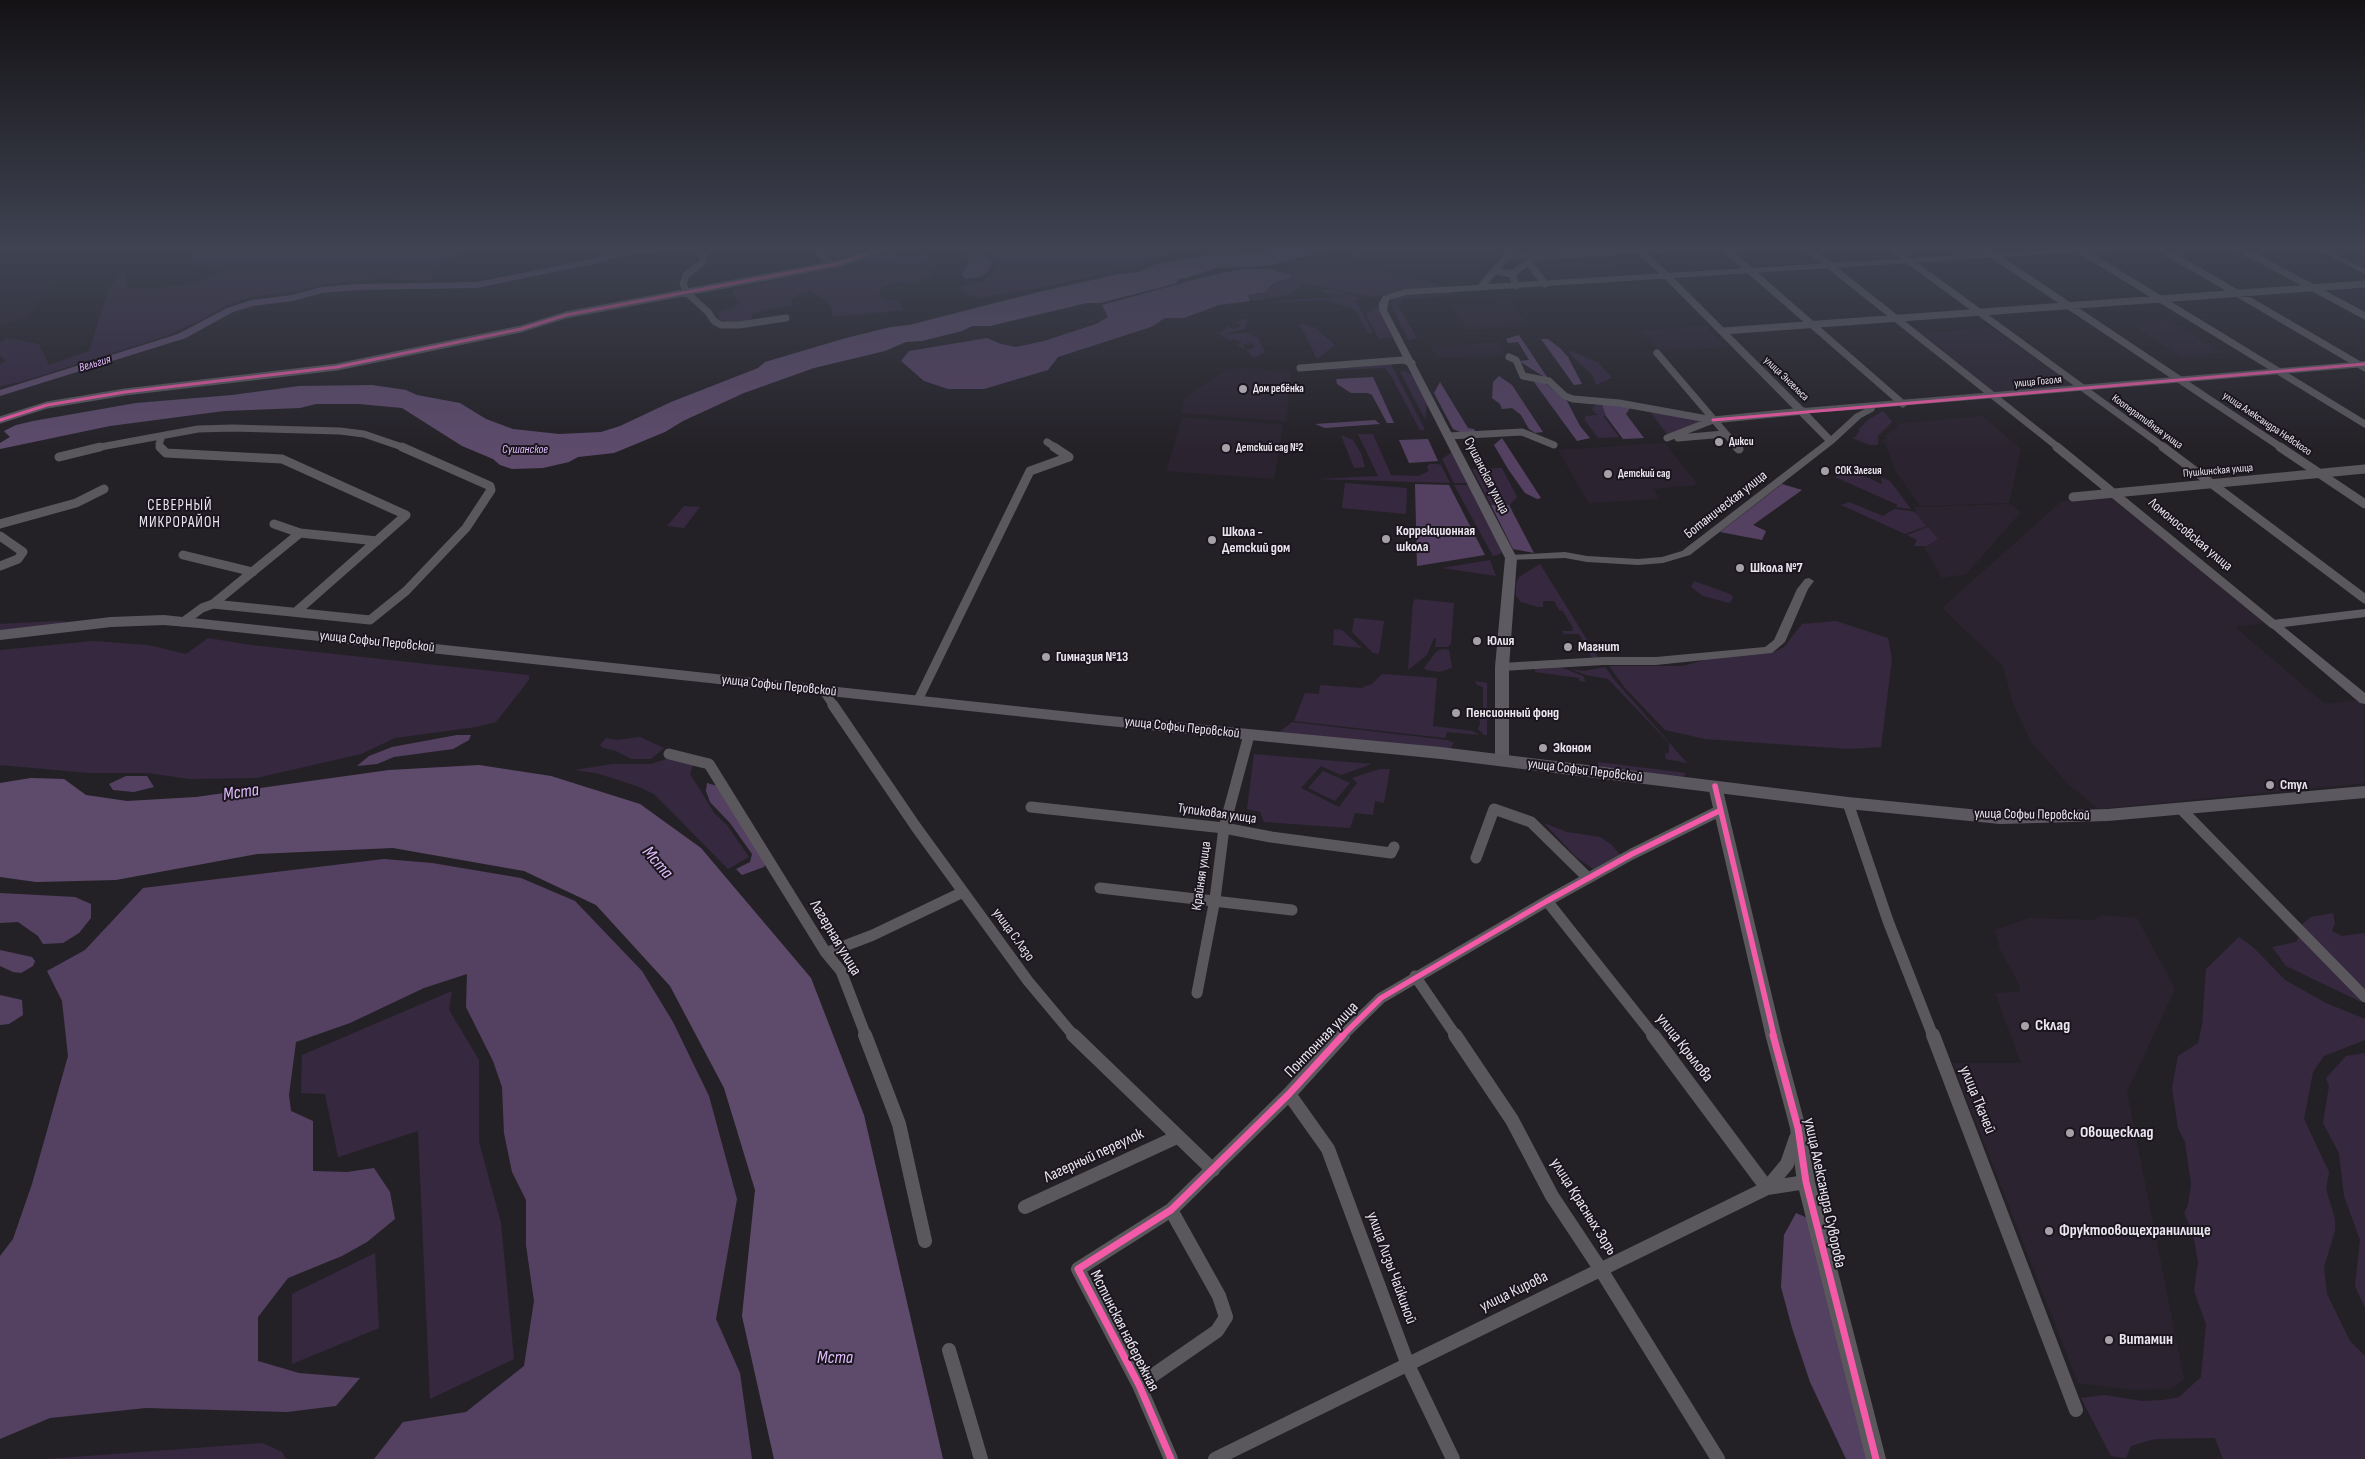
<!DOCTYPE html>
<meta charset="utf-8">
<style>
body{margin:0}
canvas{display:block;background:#242126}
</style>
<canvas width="2365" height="1459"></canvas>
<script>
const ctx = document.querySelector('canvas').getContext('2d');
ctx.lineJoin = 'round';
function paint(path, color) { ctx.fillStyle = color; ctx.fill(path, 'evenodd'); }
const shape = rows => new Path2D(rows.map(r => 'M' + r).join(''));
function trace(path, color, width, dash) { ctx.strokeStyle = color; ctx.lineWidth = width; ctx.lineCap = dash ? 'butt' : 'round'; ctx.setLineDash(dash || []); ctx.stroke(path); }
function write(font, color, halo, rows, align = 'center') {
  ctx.font = font + ' "Sofia Sans Condensed",sans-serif'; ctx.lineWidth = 4; ctx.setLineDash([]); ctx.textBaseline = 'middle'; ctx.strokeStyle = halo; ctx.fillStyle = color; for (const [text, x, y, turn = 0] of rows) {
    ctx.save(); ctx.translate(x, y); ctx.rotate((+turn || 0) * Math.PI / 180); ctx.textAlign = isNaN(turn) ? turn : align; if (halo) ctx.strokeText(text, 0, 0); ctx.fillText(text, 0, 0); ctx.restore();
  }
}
paint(shape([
 [1363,247,1500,247,1475,276,1450,277,1426,282,1342,261],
 [1524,247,1689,247,1534,255],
 [1608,254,1628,277,1547,282,1531,264,1538,257],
 [69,268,26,318,0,325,0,270],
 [2361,286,2365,288,2365,311,2324,289],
 [1510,301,1528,325,1467,330,1451,305],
 [2170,321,2222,353,2182,357,2132,324],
 [1706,326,1726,347,1659,350,1643,331],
 [1990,327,2075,387,1996,394,1923,334],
 [1498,342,1506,354,1438,358,1431,347],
 [1240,368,1291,372,1286,421,1181,413,1185,398,1224,371],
 [1982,416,2021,449,2009,503,1920,506,1895,470,1885,443,1880,440,1888,439,1885,436,1899,426,1896,424],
 [1182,417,1283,425,1274,479,1166,471],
 [1665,443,1698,485,1653,489,1660,499,1589,503,1558,450],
 [2115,497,2264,623,2235,627,2325,704,2365,699,2365,783,2099,809,2069,785,2031,742,2013,703,2003,666,1942,608,2062,501],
 [2011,504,2021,512,1966,574,1942,578,1926,551,1915,507],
 [2102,915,2137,918,2175,989,2127,1092,2184,1379,2171,1389,2134,1390,2078,1383,1953,1063,2021,1063,1995,993,2019,992,2020,986,2000,949,1995,930,2029,918,2093,920]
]), '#2b2330');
paint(shape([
 [156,247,474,247,441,264,430,281,379,279,327,284,287,293,250,297,225,306,199,321,163,337,21,382,0,386,0,364,6,361,0,355,0,343,6,338,39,344,49,365,89,351,108,290,125,268,127,288,154,289,201,282,224,268,192,264,192,247,150,254],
 [833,247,881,247,832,263,827,255,827,250],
 [958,247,1004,247,995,250,1024,249,1021,247,1157,247,1167,255,1141,265,1045,287,978,298,960,291,962,286,982,282,997,268,996,260,973,249,957,254],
 [883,251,904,257,929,255,936,265,930,277,911,284,898,281,882,287,879,294,883,299,899,300,904,310,832,317,832,309,826,300,810,291,797,295,792,299,792,306,763,310,752,315,750,321,738,322,720,320,718,312,741,304,733,295,732,290,841,265],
 [1342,261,1442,286,1439,288,1409,290,1373,297,1305,284,1301,285,1297,290,1288,295,1262,300,1250,301,1248,298,1248,295,1253,293,1260,294,1271,287,1272,283,1282,282,1277,272,1324,262],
 [1319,289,1335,290,1363,299,1355,299,1373,333,1368,333,1355,310,1327,300,1269,303,1282,300,1352,296,1325,293],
 [1453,292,1455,295,1400,299,1402,303,1397,304,1417,338,1408,340,1391,305,1391,301,1403,296],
 [1377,306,1384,317,1382,318,1385,319,1392,337,1379,339,1366,314],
 [1241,319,1248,320,1244,329,1226,334,1246,333,1258,338,1265,352,1254,358,1246,350,1254,348,1253,344,1249,343,1242,345,1245,348,1243,349,1237,345,1242,343,1234,339,1230,341,1219,334,1228,326,1235,329,1241,325,1237,323],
 [1299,323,1316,328,1335,345,1317,359],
 [1571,351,1599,363,1612,378,1596,385,1592,375,1569,353],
 [1391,364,1425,430,1420,430,1390,374,1385,368,1316,371],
 [1405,371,1412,375,1427,404,1425,419,1400,372],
 [1599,404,1606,404,1602,406,1606,416,1603,416,1619,437,1598,438,1584,419,1586,416,1598,415,1592,410,1594,406],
 [1650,411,1703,418,1705,422,1669,437],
 [1883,411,1892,422,1878,436,1878,445,1870,445,1852,438,1855,437,1860,431,1858,430,1868,420],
 [1358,434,1373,434,1391,475,1418,476,1429,471,1427,467,1429,464,1437,464,1441,465,1450,483,1317,479,1378,476],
 [1341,435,1353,440,1361,453,1365,467,1354,468],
 [1453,451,1468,483,1454,483,1442,459],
 [1502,468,1517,497,1509,505,1491,505,1472,469],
 [1846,468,1882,484,1881,477,1890,481,1911,509,1896,507,1898,505,1835,477],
 [1345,483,1407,488,1406,514,1342,508],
 [1454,485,1470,485,1504,550,1500,554,1493,556],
 [1849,502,1883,516,1894,509,1911,511,1916,513,1926,526,1905,534,1841,505],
 [684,506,700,507,684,528,667,526],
 [1926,528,1929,528,1938,539,1927,546,1914,546,1917,540,1907,535],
 [1490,560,1496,576,1442,568],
 [1540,564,1599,659,1592,658,1579,634,1564,634,1562,631,1572,631,1573,628,1563,611,1559,610,1554,601,1543,601,1543,607,1538,607,1521,602,1516,596,1516,584,1519,577],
 [1694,581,1730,594,1733,597,1732,600,1729,603,1703,596,1691,587],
 [1415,599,1454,603,1451,644,1447,647,1435,647,1436,639,1434,638,1427,655,1408,670,1413,602],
 [1354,618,1384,621,1379,654,1373,653,1352,632],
 [56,621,69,622,0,634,0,624],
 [1836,621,1888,638,1892,659,1881,747,1849,749,1705,739,1665,730,1625,688,1609,666,1683,666,1708,659,1772,653,1784,647,1802,624],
 [1334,629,1342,630,1362,648,1333,645],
 [208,638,251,645,529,675,529,680,496,722,476,727,395,738,361,754,256,778,189,779,148,773,89,773,0,765,0,650,93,641,148,645,186,654],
 [1442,649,1449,650,1452,668,1439,672,1427,670,1424,668,1436,652],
 [1560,667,1583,676,1586,682,1579,681,1579,678,1535,672,1535,669],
 [1605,667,1612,677,1687,763,1666,759,1665,753,1669,753,1669,743,1608,679,1586,675,1570,669,1584,671],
 [1382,674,1437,678,1433,726,1472,731,1480,735,1447,732,1445,738,1294,721,1305,693,1319,694,1320,685,1361,688,1372,684],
 [1475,681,1487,683,1487,735,1484,735,1478,729,1480,724,1479,709,1483,708,1483,687,1477,685],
 [1292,722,1447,740,1454,743,1450,749,1278,733],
 [640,737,664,748,651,759,631,759,616,751,603,748,600,745,606,738,617,740],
 [1254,754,1372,764,1341,775,1321,766,1301,788,1339,807,1357,783,1352,778,1380,769,1390,769,1384,803,1375,801,1373,815,1355,813,1350,828,1264,822,1260,812,1247,809],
 [666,759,693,765,690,774,705,798,714,813,727,825,749,857,728,869,654,794,637,786,596,773,574,770,613,764,651,764],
 [1598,762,1686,773,1683,777,1598,768],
 [1323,771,1350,783,1335,801,1308,788],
 [1544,823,1567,832,1600,837,1612,845,1620,855,1593,869,1576,857],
 [2333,913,2335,923,2332,931,2342,936,2365,933,2365,1000,2361,1002,2286,966,2272,947,2296,942,2300,935,2300,926,2311,917],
 [2239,937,2254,948,2285,980,2326,1003,2365,1019,2365,1040,2324,1056,2313,1072,2304,1119,2329,1172,2326,1189,2335,1219,2335,1231,2324,1267,2327,1294,2350,1341,2365,1356,2365,1459,2223,1459,2215,1438,2155,1439,2131,1446,2126,1458,2111,1456,2081,1398,2104,1395,2142,1401,2164,1400,2179,1397,2201,1377,2206,1324,2194,1291,2198,1262,2193,1233,2184,1213,2188,1205,2191,1184,2185,1142,2178,1128,2172,1088,2178,1056,2198,1043,2202,1026,2206,969],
 [452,991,449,1010,479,1060,479,1142,501,1223,514,1359,430,1399,418,1131,338,1157,325,1094,301,1093,302,1055],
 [2365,1053,2365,1308,2355,1286,2360,1240,2344,1196,2339,1153,2323,1123,2329,1086,2326,1078,2346,1056],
 [375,1253,379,1328,292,1364,292,1294],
 [262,1443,282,1452,286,1459,46,1459]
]), '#35283f');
paint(shape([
 [972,250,993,261,988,272,980,277,965,279,962,274,969,262,965,254],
 [1243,269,1269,269,1290,275,1291,278,1273,283,1265,292,1248,295,1250,301,1219,305,1184,318,1165,318,1151,327,1058,357,1048,370,984,389,948,389,924,381,901,361,909,351,987,338,1001,344,1016,347,1044,341,1096,324,1108,317,1102,305,1208,276],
 [1519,335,1549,380,1519,361,1529,360,1518,342,1508,343,1506,339],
 [1541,339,1548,339,1560,348,1568,357,1582,384,1574,385],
 [1499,376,1512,385,1543,432,1535,433,1529,429,1521,415,1512,408,1502,409,1500,404,1492,398,1493,382],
 [1373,377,1394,423,1387,423,1372,395,1368,393,1351,393,1337,384,1336,379],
 [1539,381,1545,383,1567,401,1580,426,1590,438,1577,441,1534,382],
 [1440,382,1468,428,1474,429,1476,433,1462,433,1453,429,1434,393],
 [1606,404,1630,408,1626,414,1644,438,1623,439,1606,416,1602,405],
 [1375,420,1380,424,1325,428,1315,424],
 [1502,438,1541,498,1537,499,1525,493,1508,469,1494,445],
 [1428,439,1438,461,1409,463,1399,440],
 [1415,484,1449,485,1485,555,1417,566],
 [1782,484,1802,490,1753,525,1766,531,1762,540,1720,532],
 [1491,505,1509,505,1534,553,1513,549],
 [457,735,471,735,469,740,453,749,394,757,377,764,357,766,369,756,392,747],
 [126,776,147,776,154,787,134,792,113,790,109,784],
 [707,783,717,786,766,863,764,867,742,875,736,869,750,862,752,854,730,823,710,802,706,791],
 [384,859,432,863,521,878,575,901,642,971,673,1022,709,1096,737,1199,716,1319,740,1373,752,1459,374,1459,403,1422,466,1412,524,1366,534,1301,526,1245,526,1200,512,1172,504,1133,502,1087,493,1061,466,1007,467,974,424,988,350,1023,296,1042,289,1095,291,1111,313,1121,313,1171,347,1172,374,1168,390,1192,395,1219,367,1242,342,1256,288,1278,258,1317,258,1361,299,1373,360,1378,336,1406,287,1412,146,1408,50,1418,0,1439,0,1256,13,1239,32,1184,68,1056,62,1001,47,971,85,950,143,888],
 [0,893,75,897,91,904,91,918,79,933,63,943,43,944,38,936,18,922,0,923],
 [0,950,32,957,35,961,33,966,21,973,13,972,0,966],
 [0,995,22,1000,23,1015,9,1024,0,1025],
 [1796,1213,1812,1220,1869,1459,1846,1459,1810,1382,1792,1328,1781,1287,1784,1235]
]), '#544162');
paint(shape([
 [1292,247,1338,247,1267,266,1216,268,1186,278,1178,279,1178,282,1174,284,1100,303,1087,303,990,326,972,326,962,331,922,341,906,342,885,351,814,368,744,393,683,421,665,432,614,453,578,457,569,462,543,468,512,469,500,465,493,459,462,446,402,408,359,404,316,404,300,408,224,411,110,426,0,449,0,443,10,437,4,431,16,425,33,421,136,403,232,395,299,386,372,385,406,390,417,395,460,403,486,419,513,429,559,434,601,432,620,426,671,402,758,368,765,362,846,338,891,327,909,325,1038,292,1119,274,1139,272,1156,264,1182,259,1197,258,1213,253,1234,254],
 [479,765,551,776,640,804,701,848,811,978,864,1115,943,1459,774,1459,742,1316,755,1190,724,1088,670,986,596,905,524,871,393,848,257,854,116,880,36,882,0,877,0,783,31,778,64,779,86,795,127,801,196,797,389,770]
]), '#5e4b6c');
paint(shape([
 [662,247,691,247,687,250,621,256,598,263,477,288,357,290,322,293,293,301,253,306,233,312,186,338,0,396,0,390,178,334,227,308,252,300,292,295,321,287,357,284,477,282,596,258,620,250,662,247]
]), '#5e4b6c');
trace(shape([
 [693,247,704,257,703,262,686,275,683,284,687,293,708,312,714,321,721,325,739,325,786,318],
 [825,247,819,252,831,265],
 [1723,247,1903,404],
 [1806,247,2059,448],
 [1890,247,2165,448],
 [1981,247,2282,448],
 [2075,247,2365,424],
 [2158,247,2365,368],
 [2237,247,2365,316],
 [1639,250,1667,276],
 [1505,257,1529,255],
 [1529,263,1545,284],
 [1495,271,1512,274],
 [1516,286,1512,274,1535,257,1639,250,1741,247],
 [1723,331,2365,284],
 [1657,353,1738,448],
 [1509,357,1516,360,1523,376,1549,381,1565,396,1573,399,1619,403,1713,420,1667,438],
 [1300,368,1403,360,1412,363],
 [0,420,47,405,125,392,337,367,521,329,566,315,841,263,885,247],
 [1713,420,1804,411],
 [1449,436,1522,432,1554,445],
 [1678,438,1724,434],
 [1047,442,1056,448],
 [95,448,198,429,233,428,340,431,364,434,405,448],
 [161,448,159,444,162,436]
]), '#5b585d', 7);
trace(shape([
 [160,447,166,453,282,459,406,515,297,611],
 [1737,447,1739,449],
 [2057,447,2273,624],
 [2163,447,2365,599],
 [2280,447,2365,504],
 [59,457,100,447],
 [2073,497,2365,469],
 [0,524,76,503,104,489],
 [274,524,300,533,377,541],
 [0,536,23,552,18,559,0,566],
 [183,555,253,572],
 [213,604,300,533],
 [183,622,202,608,213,604,370,620,406,591,466,528,491,490,490,486,402,447],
 [823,690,834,706],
 [918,700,1030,471,1069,457,1054,447]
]), '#5b585d', 9);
trace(shape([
 [833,705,916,827,1028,981,1074,1036],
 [669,754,709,764,826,953,841,971,866,1036],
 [1848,803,1888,921,1933,1036],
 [1031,807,1224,828,1271,837,1391,853,1394,847],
 [2181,809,2365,997],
 [1476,858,1494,809,1531,822,1588,878],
 [1100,888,1292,910],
 [1547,901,1654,1036],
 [826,953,873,935,963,892],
 [1415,976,1456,1036],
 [1197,993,1215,899,1224,828,1249,735],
 [1342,1036,1381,998,1547,901,1632,854,1719,811]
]), '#5b585d', 11);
trace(shape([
 [865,1035,899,1124,925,1241],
 [1073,1035,1213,1170],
 [1455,1035,1512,1120,1552,1196,1601,1270,1718,1459],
 [1653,1035,1767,1188,1806,1182],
 [1933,1035,2076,1410],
 [1289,1094,1328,1149,1408,1365,1453,1459],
 [1025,1207,1177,1137],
 [949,1350,981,1459],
 [1139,1385,1217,1331,1226,1317,1219,1296,1171,1210],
 [1171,1459,1139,1385,1078,1269,1171,1210,1289,1094,1343,1035],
 [1215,1459,1767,1188,1787,1164,1796,1138]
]), '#5b585d', 14);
paint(shape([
 [2313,247,2321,247,2365,269,2365,274,2313,247],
 [1664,274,1670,274,1804,408,2365,361,2365,367,1875,408,1874,411,1861,418,1834,443,1690,555,1663,563,1638,565,1587,562,1565,558,1507,560,1506,558,1511,555,1565,552,1587,556,1638,559,1662,557,1682,551,1825,441,1664,278,1664,274],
 [1865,409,1855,414,1831,436,1809,413,1865,409],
 [1809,578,1814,581,1808,589,1785,642,1772,653,1656,665,1603,665,1502,671,1496,667,1502,663,1603,657,1656,657,1765,647,1774,640,1797,589,1805,579,1809,578],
 [1715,781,1720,783,1722,786,1782,1038,1806,1128,1815,1182,1886,1459,1866,1459,1797,1182,1790,1128,1766,1038,1708,786,1710,783,1715,781]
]), '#5b585d');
paint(shape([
 [1510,247,1518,247,1488,284,2094,247,2131,247,2127,249,1407,295,1389,300,1387,310,1517,558,1509,667,1509,761,1507,764,1502,766,1497,764,1495,761,1495,667,1505,558,1379,310,1379,303,1383,296,1406,289,1478,285,1510,247],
 [2365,609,2365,617,2284,627,2365,693,2365,704,2360,703,2267,624,2273,620,2365,609]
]), '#5e5a61');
paint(shape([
 [164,615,1099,715,1441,747,1848,797,2000,812,2108,809,2365,786,2365,798,2108,821,2000,824,1848,809,1441,759,1099,725,199,628,164,625,111,627,0,640,0,630,111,617,164,615]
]), '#5c5860');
trace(shape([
 [0,420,47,405,125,392,337,367,521,329,566,315,841,263,885,247],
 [1713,420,2365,364]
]), '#f35aa7', 3);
trace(shape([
 [1715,786,1774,1036],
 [1342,1036,1381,998,1547,901,1632,854,1719,811]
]), '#f35aa7', 5.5);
trace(shape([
 [1773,1035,1798,1128,1806,1182,1876,1459],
 [1171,1459,1139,1385,1078,1269,1171,1210,1289,1094,1343,1035]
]), '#f35aa7', 7);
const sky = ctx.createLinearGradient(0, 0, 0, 451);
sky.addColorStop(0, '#141215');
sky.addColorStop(0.55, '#3f4352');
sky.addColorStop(1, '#3f435200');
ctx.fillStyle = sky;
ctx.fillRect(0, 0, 2365, 451);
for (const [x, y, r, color] of [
 [1243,389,5,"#a5a1a7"],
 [1719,442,5,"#a5a1a7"],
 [1226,448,5,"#a5a1a7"],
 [1825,471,5,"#a5a1a7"],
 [1608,474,5,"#a5a1a7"],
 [1386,539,5,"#a5a1a7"],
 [1212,540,5,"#a5a1a7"],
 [1740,568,5,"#a5a1a7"],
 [1477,641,5,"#a5a1a7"],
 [1568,647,5,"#a5a1a7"],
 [1046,657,5,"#a5a1a7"],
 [1456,713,5,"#a5a1a7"],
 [1543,748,5,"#a5a1a7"],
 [2270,785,5,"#a5a1a7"],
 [2025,1026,5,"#a5a1a7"],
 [2070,1133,5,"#a5a1a7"],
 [2049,1231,5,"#a5a1a7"],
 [2109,1340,5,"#a5a1a7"]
]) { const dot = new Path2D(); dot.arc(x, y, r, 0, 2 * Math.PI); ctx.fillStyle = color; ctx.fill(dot); trace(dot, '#1b151f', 2); }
write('11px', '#eae6ed', '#1b151f', [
 ["улица Энгельса",1786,379,44],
 ["улица Гоголя",2038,382,-5],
 ["Кооперативная улица",2147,422,36],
 ["улица Александра Невского",2267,424,34],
 ["Пушкинская улица",2218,471,-5]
]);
write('bold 11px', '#eae6ed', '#1b151f', [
 ["Дом ребёнка",1253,389],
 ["Дикси",1729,442],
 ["Детский сад №2",1236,448],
 ["СОК Элегия",1835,471],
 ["Детский сад",1618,474]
], 'left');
write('italic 12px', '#e1bdfc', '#1b151f', [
 ["Вельгия",95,364,-17],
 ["Сушанское",525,450]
]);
write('14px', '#eae6ed', '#1b151f', [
 ["Сушанская улица",1486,476,63],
 ["Ботаническая улица",1726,505,-38],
 ["Ломоносовская улица",2190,535,40],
 ["улица Софьи Перовской",377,642,6],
 ["улица Софьи Перовской",779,686,6],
 ["улица Софьи Перовской",1182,728,6],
 ["улица Софьи Перовской",1585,771,7],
 ["Тупиковая улица",1217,814,8],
 ["улица Софьи Перовской",2032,815,1],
 ["Крайняя улица",1202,876,-82],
 ["улица С.Лазо",1013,935,54]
]);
write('bold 14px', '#eae6ed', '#1b151f', [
 ["Коррекционная",1396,531],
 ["школа",1396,547],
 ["Школа -",1222,532],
 ["Детский дом",1222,548],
 ["Школа №7",1750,568],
 ["Юлия",1487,641],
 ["Магнит",1578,647],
 ["Гимназия №13",1056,657],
 ["Пенсионный фонд",1466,713],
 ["Эконом",1553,748],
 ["Стул",2280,785]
], 'left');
ctx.letterSpacing = '1px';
write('15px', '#eae6ed', '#1b151f', [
 ["СЕВЕРНЫЙ",180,506],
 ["МИКРОРАЙОН",180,523]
]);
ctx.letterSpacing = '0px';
write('16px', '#eae6ed', '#1b151f', [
 ["Лагерная улица",835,938,59],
 ["Понтонная улица",1322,1040,-46],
 ["улица Крылова",1684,1048,52],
 ["улица Ткачей",1977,1100,68],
 ["Лагерный переулок",1094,1156,-25],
 ["улица Александра Суворова",1824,1193,78],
 ["улица Красных Зорь",1583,1207,58],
 ["улица Лизы Чайкиной",1391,1268,70],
 ["улица Кирова",1514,1292,-26],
 ["Мстинская набережная",1124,1331,63]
]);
write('bold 16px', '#eae6ed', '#1b151f', [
 ["Склад",2035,1026],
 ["Овощесклад",2080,1133],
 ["Фруктоовощехранилище",2059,1231],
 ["Витамин",2119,1340]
], 'left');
write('italic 18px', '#e1bdfc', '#1b151f', [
 ["Мста",241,793,-8],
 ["Мста",657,863,49],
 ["Мста",835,1358]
]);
</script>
